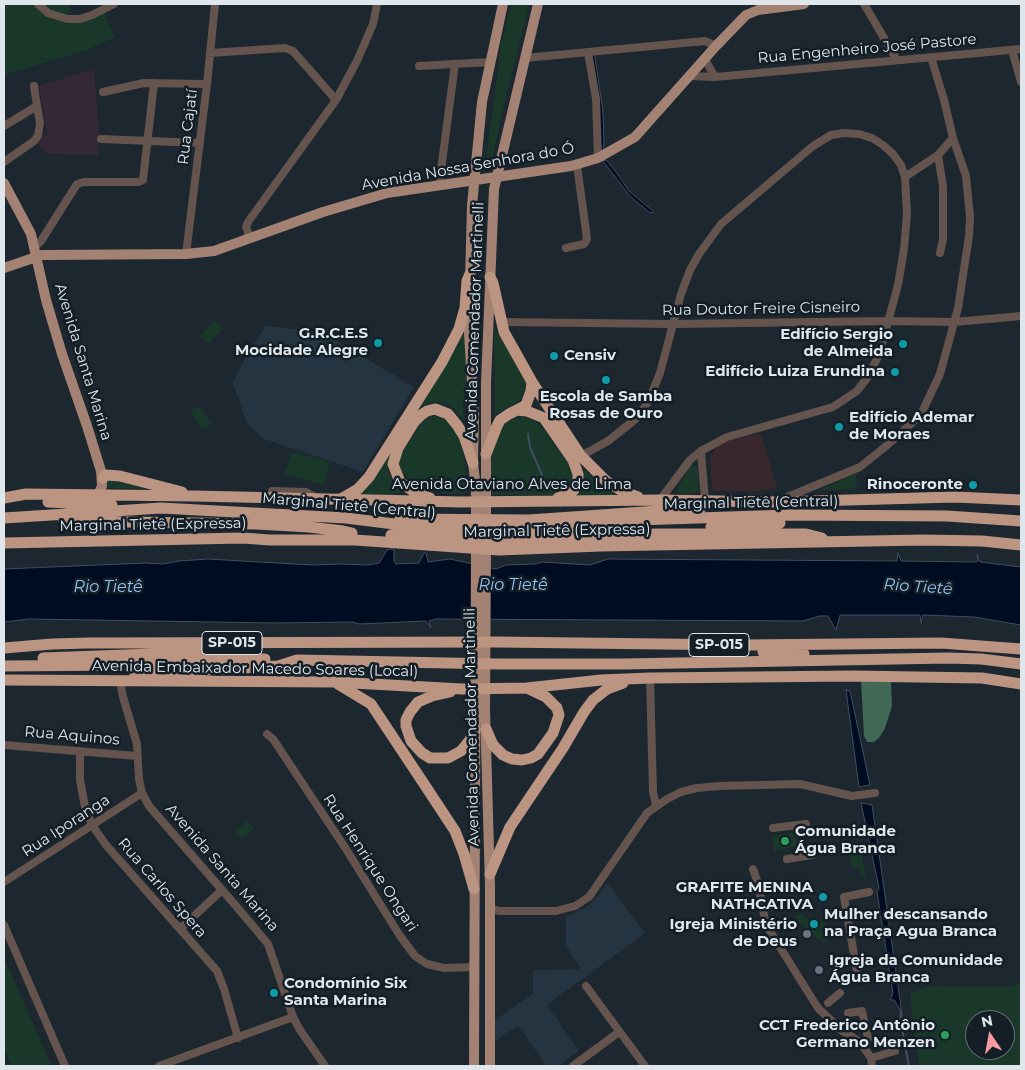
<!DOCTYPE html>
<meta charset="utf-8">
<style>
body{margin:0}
#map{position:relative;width:1025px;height:1070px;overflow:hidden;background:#1c2730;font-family:Montserrat,sans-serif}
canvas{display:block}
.frame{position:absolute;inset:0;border:5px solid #dfe6ec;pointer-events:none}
.north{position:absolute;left:965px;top:1010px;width:50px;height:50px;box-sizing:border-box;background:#131e26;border:1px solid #656e75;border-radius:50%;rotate:348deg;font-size:14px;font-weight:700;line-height:20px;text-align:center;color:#dfe6ec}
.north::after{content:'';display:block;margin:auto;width:18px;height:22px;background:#f49aa1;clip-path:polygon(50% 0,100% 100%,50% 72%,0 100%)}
</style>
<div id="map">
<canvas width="1025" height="1070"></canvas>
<div class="frame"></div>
<div class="north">N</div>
</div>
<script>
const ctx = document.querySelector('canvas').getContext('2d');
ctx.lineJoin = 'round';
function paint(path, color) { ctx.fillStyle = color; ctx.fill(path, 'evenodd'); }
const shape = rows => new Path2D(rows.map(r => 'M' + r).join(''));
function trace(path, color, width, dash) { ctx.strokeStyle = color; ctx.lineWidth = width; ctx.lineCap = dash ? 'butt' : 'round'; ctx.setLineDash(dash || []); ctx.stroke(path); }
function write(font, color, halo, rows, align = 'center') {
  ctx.font = font + ' Montserrat,sans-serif'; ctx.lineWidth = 5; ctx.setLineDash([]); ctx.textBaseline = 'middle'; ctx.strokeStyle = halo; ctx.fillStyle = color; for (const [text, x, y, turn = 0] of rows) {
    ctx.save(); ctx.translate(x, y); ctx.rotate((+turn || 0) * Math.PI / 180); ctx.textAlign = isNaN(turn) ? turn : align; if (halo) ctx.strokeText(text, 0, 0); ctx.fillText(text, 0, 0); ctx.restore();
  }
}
paint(shape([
 [761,433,777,488,758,491,712,491,710,457,715,449,727,441]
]), '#39272e');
paint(shape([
 [266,326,322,332,414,387,363,472,264,439,247,424,233,383,246,356,263,329],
 [608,883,645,933,547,1005,579,1051,558,1066,547,1066,518,1026,495,1041,494,1021,533,993,533,970,581,969,566,946,566,917,590,905]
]), '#243440');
paint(shape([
 [94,69,99,131,98,155,48,154,37,144,47,133,39,86]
]), '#352836');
paint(shape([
 [4,4,38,4,40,6,60,14,47,8,44,4,70,4,69,17,80,19,103,10,115,37,87,50,4,75],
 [511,4,529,4,500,122,491,166,485,167,501,45],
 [214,320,223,328,209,344,200,336],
 [494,327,528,384,528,396,495,415],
 [461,331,464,332,467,373,463,407,464,419,459,416,454,409,444,403,432,402,422,406,388,463,388,469,392,481,401,493,390,495,368,494,353,495],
 [200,406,211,424,202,430,190,411],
 [435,416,444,419,459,437,465,461,467,492,465,493,451,494,424,490,409,481,401,471,399,462,401,454,421,423,429,417],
 [524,416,541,425,571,468,573,473,571,483,568,489,554,495,490,495,492,448,505,422],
 [292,452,330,462,324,485,285,474],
 [692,465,696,466,698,470,699,491,695,493,680,493,678,492,678,488,689,467],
 [585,470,597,482,616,495,579,496,578,495,585,483,583,471],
 [856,473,857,489,815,491,832,485],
 [110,478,153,489,106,488,105,483],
 [247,821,254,829,242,839,235,831],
 [796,832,799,846,774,851,772,836],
 [861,849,866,877,861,877,860,866,852,869,848,850],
 [802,913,811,923,825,922,828,944,813,936,799,923,795,916],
 [4,958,45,1051,52,1066,11,1066,4,1047],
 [1021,983,1021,1066,919,1066,910,993,931,986,1007,987],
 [975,1020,1005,1020,1005,1050,975,1050]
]), '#19382a');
paint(shape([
 [861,680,891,681,892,706,885,728,879,738,874,742,867,742,864,736]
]), '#426956');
const water = shape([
 [594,51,603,112,604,144,603,150,600,152,590,52,594,51],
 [606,160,616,172,629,191,654,212,650,213,630,196,603,161,606,160],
 [391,549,394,550,394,561,396,564,419,563,424,553,426,553,428,562,450,559,496,569,506,565,536,564,542,562,590,565,608,559,897,561,898,553,901,561,976,562,978,561,977,554,980,562,1021,567,1021,625,974,617,923,615,921,623,920,615,840,615,836,630,828,616,819,616,803,621,436,619,429,621,431,628,426,621,359,624,353,622,274,623,29,619,4,622,4,569,145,563,163,564,179,561,208,559,312,565,342,564,368,565,379,563,387,550,391,549],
 [846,690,850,691,870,785,859,787,846,690],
 [862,803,872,805,903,1021,900,1009,894,1000,890,1000,893,993,877,892,879,888,861,803,862,803]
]);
paint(water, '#000c21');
trace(water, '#434d5e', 1);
trace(shape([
 [528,434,530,447,542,475,540,490],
 [901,1012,900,1019,909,1066]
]), '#434d5e', 2);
trace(shape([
 [38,4,48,13,67,19,80,19,92,15,114,4],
 [864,4,897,60],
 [1012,50,1021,82],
 [588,52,596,99,598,158],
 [210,53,285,48,293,51,336,100],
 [525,58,705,41,716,46],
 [704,58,715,77],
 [419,66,490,62],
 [689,76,715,77,1021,49],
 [34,86,37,106],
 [103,92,144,83,207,84],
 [4,126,37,106,40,123,38,136,34,141,4,162],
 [101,139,200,143],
 [938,155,943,187,943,239,940,253],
 [905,177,938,155,953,138],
 [439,185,455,64],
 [250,238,246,227,248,222,336,100,357,61,373,24,377,4],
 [34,248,41,241,77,184,84,182,139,182,143,180,154,83],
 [566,248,584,244,587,239,577,165],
 [186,254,207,84,215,4],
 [501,322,673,324,889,321,955,322,1021,316],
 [701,451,705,501],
 [581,456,608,441,632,422,639,416,649,400,660,373,681,294,690,270,699,254,721,224,813,146,831,135,844,133,859,134,872,138,883,145,893,154,901,165,905,177,907,214,904,249,898,285,879,355,867,378,857,391,833,407,727,437,701,451,690,460,660,500],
 [272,491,306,492,316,498],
 [780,500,860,467,885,447,915,420,923,410,940,374,958,308,969,236,970,217,966,176,953,138,944,100,931,57],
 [650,678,653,792,656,806],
 [120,681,123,697,137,744,139,779,142,793,149,806,236,906,268,944,293,1017,300,1030,325,1066],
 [267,734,273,739,346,849,400,936,415,956,427,964,444,968,474,967],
 [4,745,137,756],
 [80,751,80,780,85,807,92,825,106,845,217,971,224,989,238,1038],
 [773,828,806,824],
 [787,859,812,855],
 [753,869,758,883,766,925,818,1008,841,1030,860,1042,871,1058,872,1066],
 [4,882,142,793],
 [490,908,499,911,556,911,575,906,589,897,647,813,667,799,681,792,697,788,719,786,800,784,852,796,875,793],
 [4,925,65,1066],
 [180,929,222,890],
 [857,972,844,897,869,892],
 [586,986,645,1066],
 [828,1003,840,993],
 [848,1013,862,1011,868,1038],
 [871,1058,895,1051],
 [159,1066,293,1017],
 [573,1066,619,1032]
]), '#64544d', 8);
trace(shape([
 [4,183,31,234,46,300,62,354,87,426,101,471,102,486,98,495],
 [4,268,42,255,186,254,214,251,323,212,387,193,571,166,598,158,635,137,716,46,746,15,758,10,804,4],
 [470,281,472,205,482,102,503,4],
 [469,303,469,333,474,415,473,463,476,488,476,528],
 [486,528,486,383,494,189,538,4],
 [486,542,485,709,490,886,490,1066],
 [474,1066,476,542]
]), '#a38273', 10);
trace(shape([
 [490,277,493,283,504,332,532,382,581,456,606,481,624,492,638,497],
 [517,410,526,405,531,391,532,382],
 [486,454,497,426,500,420,509,414,517,410,527,411,544,418,573,460,578,474,578,483,574,490,567,495,558,498],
 [103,478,106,475,120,476,182,492],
 [4,498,26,494,194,496,461,502,660,500,777,502,955,497,1021,500],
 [430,498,416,493,400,482,393,464,398,448,414,422,421,415,427,411,435,409,448,414,457,425,464,436,473,463],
 [341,499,358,489,369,477,442,362,459,329,465,308,467,281,470,274],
 [48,502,112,505],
 [4,518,161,508,346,518,434,529,496,530,562,528,636,520,790,515,947,516,1021,521],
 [400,519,529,520,701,508],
 [64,521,256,524,309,527,343,531,352,533],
 [711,527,780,523],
 [391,535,498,540,657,534,806,534,822,538],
 [4,543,243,538,270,540,355,540,499,550,601,546,923,540,982,541,1021,545],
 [4,648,52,644,88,643,497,642,744,645,941,643,1021,649],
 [763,652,804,654],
 [43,658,179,653,211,649],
 [4,666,125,665,210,660,265,659],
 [135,674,278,666,297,660,498,664,624,664,948,658,981,659,1021,664],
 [4,680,335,682,462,689,527,688,601,680,650,678,853,676,982,678,1021,684],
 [338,684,371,704,430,793,455,831,464,854,474,889],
 [450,692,432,696,418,702,410,712,406,720,406,726,411,741,422,753,430,758,448,758,461,751,470,740,475,730],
 [486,729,493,745,503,755,512,759,522,760,531,758,538,754,553,733,559,715,557,708,546,697,527,688],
 [490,874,510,827,563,748,584,712,593,700,607,689,623,683]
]), '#bb9482', 11);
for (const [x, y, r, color] of [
 [378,343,5,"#0f9aa8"],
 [903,344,5,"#0f9aa8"],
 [554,356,5,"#0f9aa8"],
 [895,372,5,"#0f9aa8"],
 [606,380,5,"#0f9aa8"],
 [839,427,5,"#0f9aa8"],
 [973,485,5,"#0f9aa8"],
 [785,841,5,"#2e9e5b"],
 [823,897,5,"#0f9aa8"],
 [814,924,5,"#0f9aa8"],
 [807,934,5,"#6b7280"],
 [819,970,5,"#6b7280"],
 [274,993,5,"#0f9aa8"],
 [945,1035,5,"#2e9e5b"]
]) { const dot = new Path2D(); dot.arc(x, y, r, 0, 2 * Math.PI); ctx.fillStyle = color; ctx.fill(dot); trace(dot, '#131e26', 2); }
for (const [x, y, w] of [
 [232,643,60],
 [719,645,60]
]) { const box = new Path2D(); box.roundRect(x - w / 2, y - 11.5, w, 23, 4); ctx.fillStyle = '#131e26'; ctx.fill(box); trace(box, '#dfe6ec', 1); }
write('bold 14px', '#dfe6ec', null, [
 ["SP-015",232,643],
 ["SP-015",719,645]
]);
write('15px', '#dfe6ec', '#131e26', [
 ["Rua Engenheiro José Pastore",867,49,-5],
 ["Rua Cajatí",188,127,-83],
 ["Avenida Nossa Senhora do Ó",468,167,-10],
 ["Rua Doutor Freire Cisneiro",761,309,-1],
 ["Avenida Comendador Martinelli",475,321,-88],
 ["Avenida Santa Marina",83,362,73],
 ["Avenida Otaviano Alves de Lima",512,485],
 ["Marginal Tietê (Central)",751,503,-1],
 ["Marginal Tietê (Central)",349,506,5],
 ["Marginal Tietê (Expressa)",153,525,-1],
 ["Marginal Tietê (Expressa)",557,531,-1],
 ["Avenida Embaixador Macedo Soares (Local)",255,669,1],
 ["Avenida Comendador Martinelli",472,727,-91],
 ["Rua Aquinos",72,736,5],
 ["Rua Iporanga",66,826,-33],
 ["Rua Henrique Ongari",370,863,57],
 ["Avenida Santa Marina",222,868,49],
 ["Rua Carlos Spera",162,888,49]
]);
write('bold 15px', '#dfe6ec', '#131e26', [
 ["G.R.C.E.S",368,334],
 ["Mocidade Alegre",368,351],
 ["Edifício Sergio",893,335],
 ["de Almeida",893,352],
 ["Censiv",564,356,"left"],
 ["Edifício Luiza Erundina",885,372],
 ["Escola de Samba",606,397,"center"],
 ["Rosas de Ouro",606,414,"center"],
 ["Edifício Ademar",849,418,"left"],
 ["de Moraes",849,435,"left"],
 ["Rinoceronte",963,485],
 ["Comunidade",795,832,"left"],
 ["Água Branca",795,849,"left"],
 ["GRAFITE MENINA",813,888],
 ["NATHCATIVA",813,905],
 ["Mulher descansando",824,915,"left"],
 ["na Praça Agua Branca",824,932,"left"],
 ["Igreja Ministério",797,925],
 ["de Deus",797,942],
 ["Igreja da Comunidade",829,961,"left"],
 ["Água Branca",829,978,"left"],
 ["Condomínio Six",284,984,"left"],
 ["Santa Marina",284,1001,"left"],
 ["CCT Frederico Antônio",935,1026],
 ["Germano Menzen",935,1043]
], 'right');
write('italic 16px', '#93c3f2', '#131e26', [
 ["Rio Tietê",513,585],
 ["Rio Tietê",108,587],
 ["Rio Tietê",918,587,4]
]);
</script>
